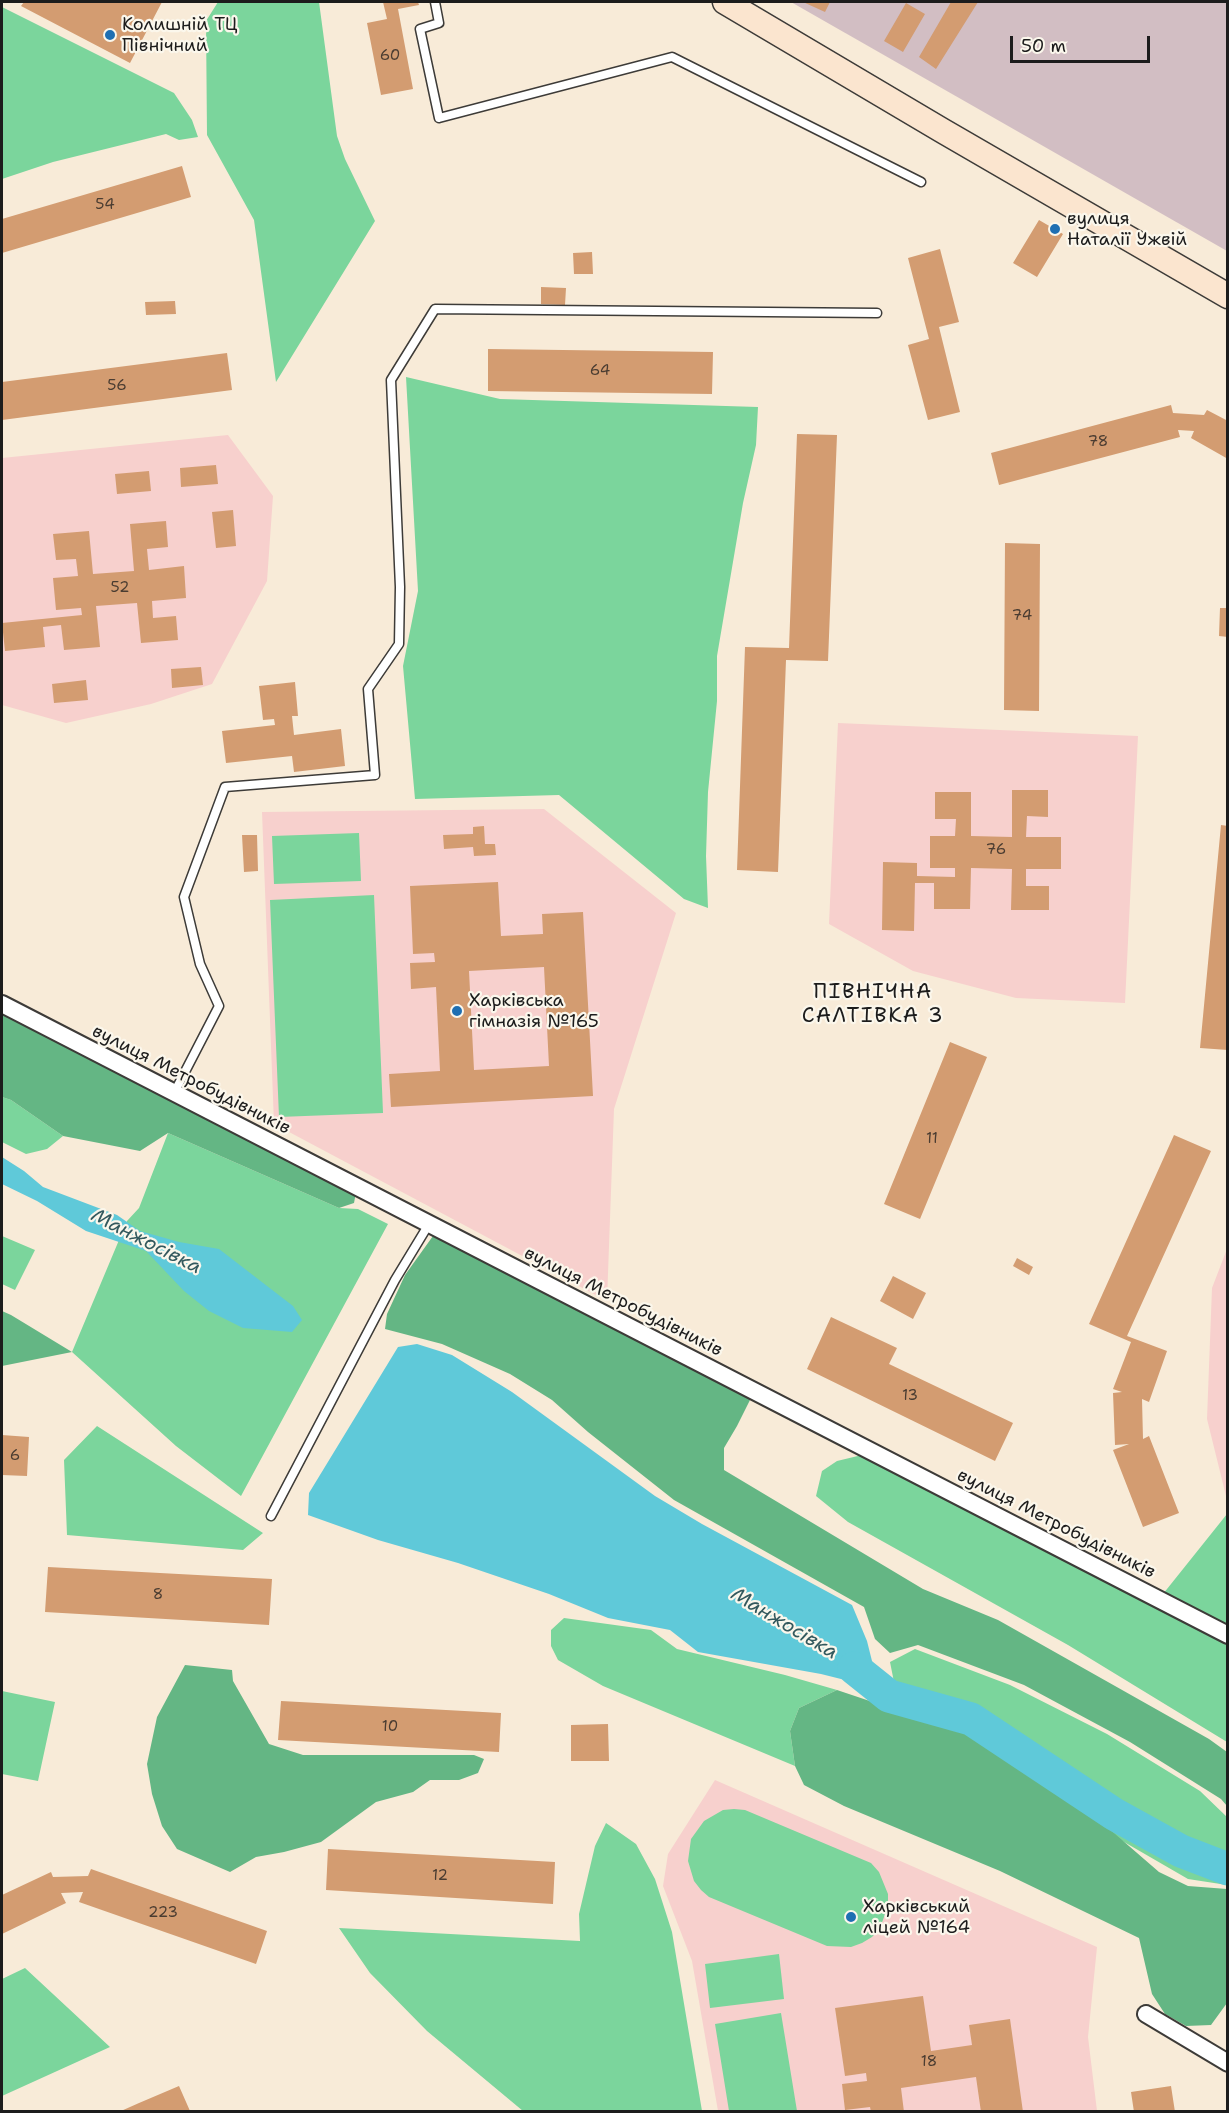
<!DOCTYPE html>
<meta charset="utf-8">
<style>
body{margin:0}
#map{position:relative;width:1229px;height:2113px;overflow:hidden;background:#f8ebd8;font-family:"Shantell Sans",sans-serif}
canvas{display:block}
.frame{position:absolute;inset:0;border:3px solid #1c1c1c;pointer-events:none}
.scale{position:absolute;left:1010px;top:36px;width:140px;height:27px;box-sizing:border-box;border:3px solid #1c1c1c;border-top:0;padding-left:8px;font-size:18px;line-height:21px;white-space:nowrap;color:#1c1c1c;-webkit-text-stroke:4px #fbf7ec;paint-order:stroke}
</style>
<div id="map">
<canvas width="1229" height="2113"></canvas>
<div class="frame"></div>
<div class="scale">50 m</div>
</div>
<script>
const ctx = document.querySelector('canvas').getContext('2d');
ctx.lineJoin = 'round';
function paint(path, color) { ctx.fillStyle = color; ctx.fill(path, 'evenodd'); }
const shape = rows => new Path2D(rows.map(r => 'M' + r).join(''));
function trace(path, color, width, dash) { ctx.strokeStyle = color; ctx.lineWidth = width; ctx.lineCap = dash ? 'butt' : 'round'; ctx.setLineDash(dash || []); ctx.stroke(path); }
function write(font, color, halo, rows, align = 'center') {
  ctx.font = font + ' "Shantell Sans",sans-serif'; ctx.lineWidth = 4.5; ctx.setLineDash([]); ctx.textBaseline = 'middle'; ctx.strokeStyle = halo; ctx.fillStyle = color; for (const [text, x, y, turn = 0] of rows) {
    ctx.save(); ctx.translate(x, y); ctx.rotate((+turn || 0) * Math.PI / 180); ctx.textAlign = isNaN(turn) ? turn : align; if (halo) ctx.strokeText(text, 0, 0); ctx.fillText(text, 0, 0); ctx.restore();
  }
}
paint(shape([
 [228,435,273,496,267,581,212,684,151,704,66,723,2,705,2,458],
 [838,723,1138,736,1125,1003,1016,998,913,971,829,924],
 [544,809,676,913,614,1109,607,1301,274,1124,262,812],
 [1227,1249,1227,1500,1207,1419,1212,1288],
 [715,1780,1097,1947,1088,2037,1097,2111,718,2111,692,1961,663,1886,668,1854]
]), '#f7d0cd');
paint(shape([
 [791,2,1227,2,1227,251]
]), '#d2bec3');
paint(shape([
 [218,2,319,2,337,136,345,159,375,221,276,382,254,220,207,135,206,21],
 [2,7,174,93,192,120,198,137,179,140,166,134,53,162,2,179],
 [406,377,500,399,758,407,756,445,743,503,717,656,717,701,708,792,706,856,708,908,684,899,559,795,415,799,403,666,418,591],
 [359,833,361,881,274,884,272,836],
 [374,895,383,1113,279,1117,270,900],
 [2,1097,11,1100,63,1136,47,1149,26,1154,2,1142],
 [168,1133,339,1208,358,1209,388,1224,241,1496,176,1446,72,1352,127,1221,139,1208],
 [2,1236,35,1250,15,1290,2,1284],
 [97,1426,263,1533,243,1550,67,1535,64,1460],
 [862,1455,1227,1642,1227,1742,1068,1645,848,1522,816,1496,822,1471,837,1461],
 [1227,1514,1227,1635,1159,1599],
 [564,1618,651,1630,677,1649,785,1675,837,1690,799,1708,790,1731,795,1766,603,1686,558,1660,551,1646,551,1630],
 [915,1649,1010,1685,1107,1734,1200,1791,1227,1817,1227,1885,1188,1879,1093,1824,906,1724,898,1702,890,1662],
 [2,1691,55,1702,38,1781,2,1774],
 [734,1809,745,1810,871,1863,879,1872,888,1894,888,1906,880,1928,872,1937,862,1943,851,1947,827,1946,709,1897,701,1890,694,1881,688,1861,691,1839,704,1821,723,1810],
 [606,1823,636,1844,655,1879,672,1932,702,2111,523,2111,427,2031,370,1973,339,1928,580,1941,579,1914,595,1846],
 [779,1954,784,1999,710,2008,705,1964],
 [25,1968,110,2047,2,2096,2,1979],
 [781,2013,797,2111,729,2111,715,2024]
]), '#7bd59c');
paint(shape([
 [2,1004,357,1187,354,1203,339,1208,168,1133,140,1151,63,1136,11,1100,2,1097],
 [438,1229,754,1392,737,1426,724,1448,724,1470,923,1589,998,1620,1209,1739,1227,1752,1227,1806,1221,1799,1130,1742,1024,1685,918,1645,890,1653,875,1639,864,1607,674,1500,588,1432,552,1400,510,1374,442,1344,385,1329,387,1314,405,1275],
 [2,1311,11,1315,72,1352,2,1366],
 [185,1665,232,1670,233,1681,269,1744,303,1755,474,1755,484,1759,478,1773,459,1780,430,1780,413,1792,376,1802,321,1842,284,1852,256,1857,230,1872,177,1849,162,1826,152,1794,147,1764,157,1717],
 [837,1690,962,1732,1081,1794,1107,1827,1159,1872,1188,1886,1227,1889,1227,2003,1211,2025,1186,2026,1165,2014,1152,1994,1139,1938,1000,1871,844,1806,804,1785,795,1766,790,1731,799,1708]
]), '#64b684');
paint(shape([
 [2,1157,24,1171,43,1187,117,1215,140,1231,179,1242,219,1249,293,1306,302,1320,292,1332,243,1328,209,1311,184,1291,146,1251,86,1231,37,1201,2,1184],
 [417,1344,452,1355,512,1392,655,1496,702,1524,852,1605,867,1641,874,1669,889,1696,861,1684,821,1674,698,1652,670,1630,608,1618,549,1594,458,1563,378,1540,308,1515,309,1493,398,1347]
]), '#5fc9d9');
trace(shape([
 [854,1668,889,1696,971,1719,1114,1814,1181,1851,1228,1869]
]), '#5fc9d9', 33);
paint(shape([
 [24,2,162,2,130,63,21,6],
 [383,2,418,2,419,5,398,9,413,89,381,95,367,23,387,19],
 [803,2,830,2,825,12],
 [951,2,978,2,936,69,919,57],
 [906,3,925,14,903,52,884,41],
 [182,166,191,197,2,253,2,219],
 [1039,220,1063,234,1037,277,1013,263],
 [940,249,959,322,939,327,960,412,928,420,908,345,929,339,908,258],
 [592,252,593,274,574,274,573,253],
 [541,287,566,288,565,305,541,304],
 [175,301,176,314,146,315,145,302],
 [488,349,713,352,712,394,488,391],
 [227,353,232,390,2,420,2,382],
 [1171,405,1173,413,1204,415,1207,410,1228,421,1228,459,1191,438,1194,431,1178,430,1180,437,999,485,991,453],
 [797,434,837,435,828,661,786,660,778,872,737,870,745,647,789,648],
 [216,465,218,484,181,487,180,468],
 [149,471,151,491,117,494,115,474],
 [233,510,236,546,216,548,212,512],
 [166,521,168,547,147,549,149,570,184,566,186,598,152,601,153,618,176,616,178,640,141,643,137,603,96,606,100,647,64,650,61,625,43,627,45,647,5,651,2,623,82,615,81,608,56,610,53,578,78,576,76,559,56,560,53,534,89,531,93,574,134,571,130,524],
 [1005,543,1040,544,1039,711,1004,710],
 [1220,608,1228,608,1228,637,1219,636],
 [201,667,203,685,172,688,171,669],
 [86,680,88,700,54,703,52,684],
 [295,682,298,716,292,716,294,735,341,729,345,766,294,772,292,756,226,763,222,731,275,725,274,719,263,720,259,686],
 [1012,790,1048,790,1048,817,1027,816,1026,837,1061,837,1061,869,1026,869,1026,886,1049,886,1049,910,1011,910,1012,869,971,868,970,909,934,909,934,883,915,883,914,931,882,930,883,862,917,863,917,876,955,877,955,868,930,868,930,836,955,836,956,819,935,819,935,792,971,792,971,836,1012,837],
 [1221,825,1228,826,1228,1050,1200,1048],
 [484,826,485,844,495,844,496,855,474,856,473,847,444,849,443,835,473,834,473,827],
 [242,835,257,835,258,871,244,872],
 [498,882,501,936,543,934,542,914,583,912,593,1096,391,1107,389,1074,440,1071,436,987,411,989,410,963,435,962,434,953,413,954,410,886],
 [544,967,549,1066,474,1070,469,971],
 [950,1042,987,1057,920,1219,884,1204],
 [1174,1135,1211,1151,1127,1336,1167,1351,1149,1402,1142,1399,1143,1439,1149,1436,1179,1513,1143,1527,1113,1450,1129,1444,1115,1445,1113,1393,1122,1392,1113,1389,1131,1342,1089,1324],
 [1017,1258,1033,1267,1029,1275,1013,1266],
 [893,1276,926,1293,913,1319,880,1301],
 [831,1317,897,1348,889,1364,1013,1423,995,1461,807,1369],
 [2,1435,29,1437,27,1476,2,1475],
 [48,1567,272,1579,269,1625,45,1612],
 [281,1701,501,1713,499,1752,278,1740],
 [608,1724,609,1761,571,1761,571,1725],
 [328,1849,555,1862,553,1904,326,1890],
 [91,1869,267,1931,256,1964,79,1902,83,1892,61,1893,66,1903,2,1934,2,1895,51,1872,53,1877,88,1876],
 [923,1996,931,2051,972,2045,969,2025,1010,2019,1023,2112,981,2112,976,2077,901,2088,904,2112,871,2112,870,2107,845,2110,842,2084,867,2081,866,2073,845,2076,835,2008],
 [179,2086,190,2111,121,2111,139,2103],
 [1171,2086,1175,2112,1134,2112,1131,2092]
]), '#d39c71');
const service = shape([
 [435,2,439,23,420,29,439,118,672,57,921,182],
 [174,1093,219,1006,200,964,184,897,225,787,375,775,368,689,399,644,400,587,391,380,435,309,877,313],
 [271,1516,395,1280,429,1224]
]);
const minor = shape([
 [2,1004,1228,1635],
 [1146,2014,1228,2063]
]);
const secondary = shape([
 [725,2,943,131,1228,296]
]);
trace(service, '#3d3b38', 11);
trace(minor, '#3d3b38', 20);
trace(secondary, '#3d3b38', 27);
trace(service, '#fff', 8);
trace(minor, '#fff', 16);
trace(secondary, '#fbe5cf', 24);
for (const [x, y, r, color] of [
 [110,35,6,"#1f6fb2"],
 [1055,229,6,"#1f6fb2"],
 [457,1011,6,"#1f6fb2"],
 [851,1917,6,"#1f6fb2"]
]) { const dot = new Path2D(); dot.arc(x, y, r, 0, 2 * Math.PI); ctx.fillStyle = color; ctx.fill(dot); trace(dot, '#fbf7ec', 2); }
write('15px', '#4a3c31', null, [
 ["60",390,56],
 ["54",105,205],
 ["64",600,371],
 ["56",117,386],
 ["78",1098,442],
 ["52",120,588],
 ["74",1022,616],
 ["76",996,850],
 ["11",932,1139],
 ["13",910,1396],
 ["6",15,1456],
 ["8",158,1595],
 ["10",390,1727],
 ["12",440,1876],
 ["223",163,1913],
 ["18",929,2062]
]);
write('18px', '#1c1c1c', '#fbf7ec', [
 ["Колишній ТЦ",122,25],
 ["Північний",122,46],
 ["вулиця",1067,219],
 ["Наталії Ужвій",1067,240],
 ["Харківська",469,1001],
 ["гімназія №165",469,1022],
 ["Харківський",863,1907],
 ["ліцей №164",863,1928]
], 'left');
write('18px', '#1c1c1c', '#fbf7ec', [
 ["вулиця Метробудівників",191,1080,27],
 ["вулиця Метробудівників",623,1302,27],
 ["вулиця Метробудівників",1056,1524,27]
]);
write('italic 20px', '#33595e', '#fbf7ec', [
 ["Манжосівка",146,1242,27],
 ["Манжосівка",784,1624,31]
]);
ctx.letterSpacing = '1.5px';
write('21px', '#1c1c1c', '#fbf7ec', [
 ["ПІВНІЧНА",873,993],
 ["САЛТІВКА 3",873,1017]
]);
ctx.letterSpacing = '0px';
</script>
